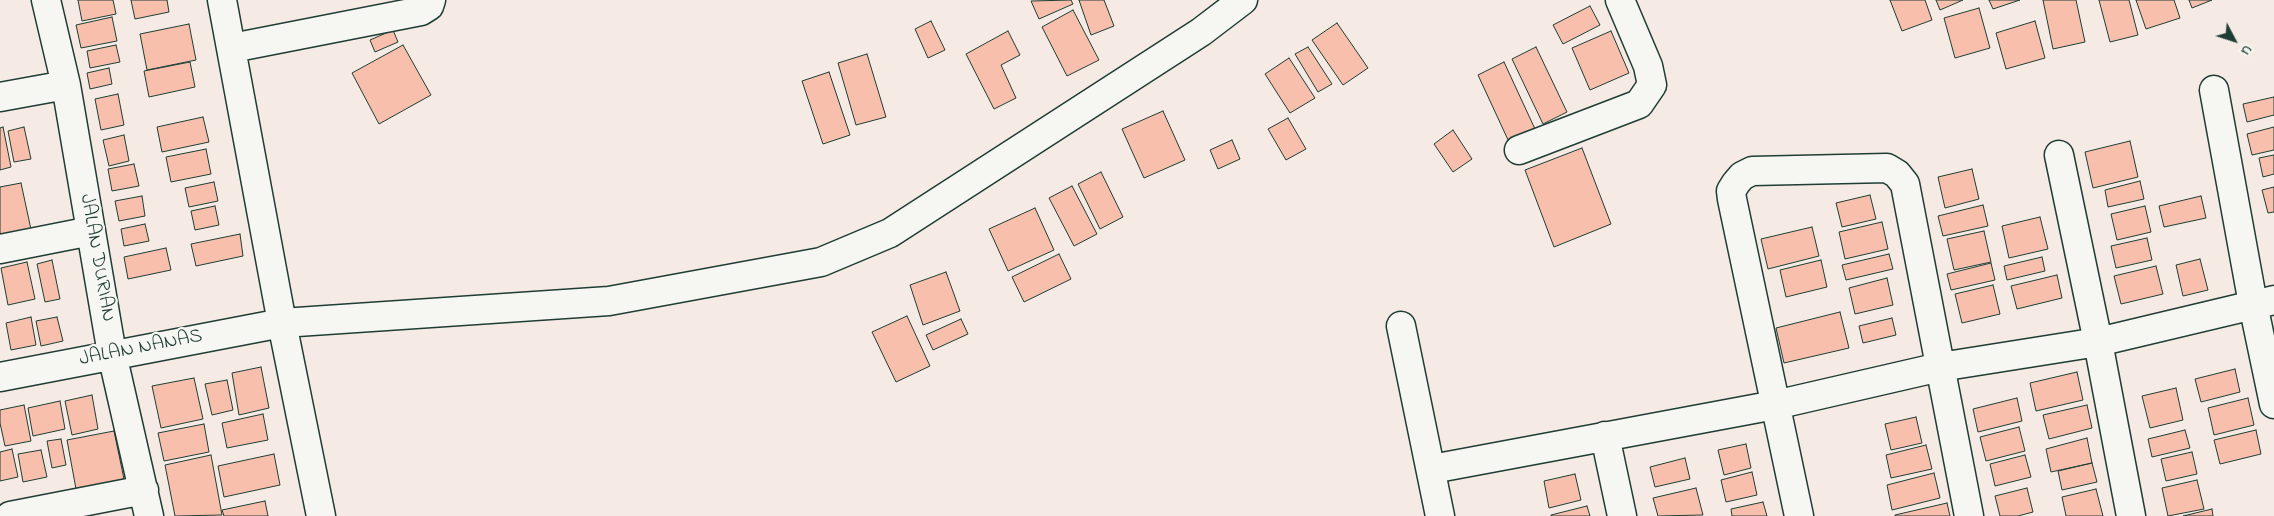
<!DOCTYPE html>
<style>
body{margin:0}
#map{position:relative;width:2274px;height:516px;overflow:hidden;background:#f6ebe4;font-family:"Indie Flower",sans-serif}
canvas{display:block}
.north{position:absolute;left:2209px;top:15px;width:50px;height:50px;-webkit-text-stroke:4px #f6f6f2;paint-order:stroke;rotate:130deg;font-size:14px;font-weight:700;line-height:20px;text-align:center;color:#1f3d34}
.north::after{content:'';display:block;margin:auto;width:18px;height:22px;background:#1f3d34;clip-path:polygon(50% 0,100% 100%,50% 72%,0 100%)}
</style>
<div id="map">
<canvas width="2274" height="516"></canvas>
<div class="north">U</div>
</div>
<script>
const ctx = document.querySelector('canvas').getContext('2d');
ctx.lineJoin = 'round';
function paint(path, color) { ctx.fillStyle = color; ctx.fill(path, 'evenodd'); }
const shape = rows => new Path2D(rows.map(r => 'M' + r).join(''));
function trace(path, color, width, dash) { ctx.strokeStyle = color; ctx.lineWidth = width; ctx.lineCap = dash ? 'butt' : 'round'; ctx.setLineDash(dash || []); ctx.stroke(path); }
function write(font, color, halo, rows, align = 'center') {
  ctx.font = font + ' "Indie Flower",sans-serif'; ctx.lineWidth = 4.5; ctx.setLineDash([]); ctx.textBaseline = 'middle'; ctx.strokeStyle = halo; ctx.fillStyle = color; for (const [text, x, y, turn = 0] of rows) {
    ctx.save(); ctx.translate(x, y); ctx.rotate((+turn || 0) * Math.PI / 180); ctx.textAlign = isNaN(turn) ? turn : align; if (halo) ctx.strokeText(text, 0, 0); ctx.fillText(text, 0, 0); ctx.restore();
  }
}
const building = shape([
 [78,0,113,0,116,14,82,21,78,0],
 [131,0,167,0,169,12,135,19,131,0],
 [1071,0,1073,4,1039,19,1031,1,1071,0],
 [1079,0,1104,0,1114,26,1091,35,1079,0],
 [1890,0,1925,0,1932,20,1902,31,1890,0],
 [1936,0,1963,0,1940,10,1936,0],
 [1989,0,2020,0,1993,9,1989,0],
 [2043,0,2076,0,2085,42,2053,49,2043,0],
 [2099,0,2129,0,2138,35,2110,42,2099,0],
 [2136,0,2174,0,2180,18,2146,29,2136,0],
 [2189,0,2212,0,2192,8,2189,0],
 [1590,6,1600,25,1563,44,1553,25,1590,6],
 [1979,8,1990,48,1955,58,1944,18,1979,8],
 [1073,10,1099,60,1067,76,1042,27,1073,10],
 [112,17,117,41,81,48,76,25,112,17],
 [931,21,945,50,928,58,915,29,931,21],
 [2035,21,2045,58,2006,69,1996,33,2035,21],
 [1337,23,1368,68,1343,85,1312,40,1337,23],
 [189,24,196,60,147,70,140,34,189,24],
 [393,30,398,42,375,52,370,40,393,30],
 [1008,31,1020,55,1001,65,1016,98,994,109,966,54,1008,31],
 [1611,31,1629,73,1590,90,1572,48,1611,31],
 [116,45,120,62,90,68,87,51,116,45],
 [403,45,431,95,379,124,352,73,403,45],
 [1308,47,1332,84,1318,92,1295,54,1308,47],
 [1536,47,1567,112,1543,124,1512,59,1536,47],
 [867,54,886,117,856,125,838,63,867,54],
 [1289,58,1315,98,1290,113,1265,74,1289,58],
 [190,62,195,87,149,97,144,71,190,62],
 [1504,62,1535,129,1509,142,1478,75,1504,62],
 [109,68,112,84,90,89,87,73,109,68],
 [829,72,850,135,823,144,802,81,829,72],
 [118,94,124,125,101,130,95,99,118,94],
 [2274,97,2274,115,2247,122,2243,104,2274,97],
 [1163,111,1185,160,1144,178,1122,129,1163,111],
 [203,117,209,142,162,152,157,127,203,117],
 [1288,118,1306,149,1286,160,1268,129,1288,118],
 [3,127,11,167,0,170,0,128,3,127],
 [24,127,31,159,14,162,8,131,24,127],
 [2274,127,2274,150,2252,155,2247,134,2274,127],
 [1453,130,1472,159,1453,172,1434,144,1453,130],
 [124,135,129,161,109,166,103,140,124,135],
 [1232,140,1240,159,1218,169,1210,150,1232,140],
 [2130,141,2138,177,2093,188,2085,152,2130,141],
 [1582,148,1611,224,1554,247,1525,170,1582,148],
 [206,149,211,174,171,182,166,157,206,149],
 [2274,155,2274,174,2263,177,2259,158,2274,155],
 [134,164,139,186,112,191,108,169,134,164],
 [1972,169,1979,199,1945,208,1938,177,1972,169],
 [1101,172,1123,217,1100,229,1078,184,1101,172],
 [2140,181,2144,199,2108,207,2105,190,2140,181],
 [214,182,218,201,189,207,185,188,214,182],
 [21,183,32,234,0,241,0,187,21,183],
 [1072,186,1097,234,1074,246,1049,198,1072,186],
 [2274,187,2274,212,2268,213,2262,190,2274,187],
 [1870,195,1876,219,1842,227,1836,203,1870,195],
 [142,196,145,216,119,221,115,201,142,196],
 [2201,196,2206,218,2164,227,2159,206,2201,196],
 [1983,205,1988,226,1943,236,1938,216,1983,205],
 [215,206,219,225,195,230,191,211,215,206],
 [2145,206,2151,232,2117,240,2111,214,2145,206],
 [1035,208,1054,250,1008,271,989,229,1035,208],
 [2040,217,2048,249,2009,258,2002,226,2040,217],
 [1882,222,1888,249,1845,259,1839,232,1882,222],
 [145,224,149,241,124,246,121,229,145,224],
 [1812,227,1819,256,1768,269,1761,239,1812,227],
 [1984,231,1991,262,1954,270,1947,239,1984,231],
 [240,234,243,256,196,266,191,244,240,234],
 [2147,238,2152,260,2116,268,2111,246,2147,238],
 [166,248,171,270,128,279,124,257,166,248],
 [1059,254,1071,279,1024,302,1012,277,1059,254],
 [1889,254,1893,269,1846,280,1842,265,1889,254],
 [2042,257,2045,271,2007,280,2004,266,2042,257],
 [2200,259,2208,290,2183,296,2176,265,2200,259],
 [52,260,60,299,45,302,37,264,52,260],
 [1821,260,1827,287,1786,297,1780,270,1821,260],
 [27,262,35,299,8,305,1,268,27,262],
 [1991,263,1995,280,1951,290,1947,274,1991,263],
 [2156,266,2163,294,2121,304,2114,276,2156,266],
 [946,272,960,311,923,325,910,285,946,272],
 [2057,275,2062,298,2017,309,2011,286,2057,275],
 [1887,278,1893,305,1855,314,1849,288,1887,278],
 [1993,285,2000,314,1962,323,1955,294,1993,285],
 [1840,312,1849,348,1784,363,1776,328,1840,312],
 [907,316,930,366,896,382,872,332,907,316],
 [31,317,36,345,11,350,6,323,31,317],
 [57,317,63,341,41,346,36,321,57,317],
 [1892,318,1896,335,1863,343,1859,326,1892,318],
 [961,319,968,334,933,350,926,335,961,319],
 [261,367,269,408,239,415,232,373,261,367],
 [2235,369,2240,392,2201,402,2195,379,2235,369],
 [2077,372,2083,400,2036,411,2030,383,2077,372],
 [194,378,203,419,161,428,152,386,194,378],
 [227,380,233,410,212,415,205,384,227,380],
 [2176,388,2183,420,2150,428,2142,396,2176,388],
 [92,395,98,429,72,435,65,401,92,395],
 [2017,398,2022,421,1978,432,1973,409,2017,398],
 [2248,398,2254,425,2214,435,2208,408,2248,398],
 [60,401,65,429,33,436,28,408,60,401],
 [24,405,31,441,5,446,0,423,0,410,24,405],
 [2087,405,2092,428,2049,439,2043,415,2087,405],
 [263,414,268,440,227,448,222,423,263,414],
 [1916,417,1922,443,1891,450,1885,424,1916,417],
 [204,424,209,452,164,461,158,433,204,424],
 [2019,427,2025,451,1986,461,1980,437,2019,427],
 [2185,430,2190,448,2152,457,2148,439,2185,430],
 [2256,430,2261,454,2220,464,2214,440,2256,430],
 [114,431,124,479,76,489,67,440,114,431],
 [2087,438,2092,463,2051,472,2046,449,2087,438],
 [61,439,66,465,52,468,47,441,61,439],
 [1746,444,1751,468,1724,475,1718,450,1746,444],
 [1926,445,1932,469,1891,478,1886,455,1926,445],
 [12,449,18,477,0,481,0,452,12,449],
 [41,450,47,477,23,482,18,454,41,450],
 [2192,452,2197,474,2166,481,2161,459,2192,452],
 [274,454,280,485,224,497,218,466,274,454],
 [211,455,222,515,175,516,165,465,211,455],
 [2025,455,2031,477,1995,486,1990,464,2025,455],
 [1685,458,1690,479,1655,487,1650,467,1685,458],
 [2092,463,2097,482,2062,490,2058,471,2092,463],
 [1752,472,1757,495,1726,502,1721,480,1752,472],
 [1934,473,1940,498,1892,510,1887,485,1934,473],
 [1575,474,1581,500,1549,508,1544,481,1575,474],
 [2197,480,2204,509,2168,516,2162,488,2197,480],
 [1696,488,1703,515,1658,516,1653,498,1696,488],
 [2027,488,2033,512,2018,516,2000,516,1995,496,2027,488],
 [2096,489,2103,516,2066,516,2062,497,2096,489],
 [265,501,268,516,224,516,222,510,265,501],
 [1763,502,1767,516,1732,516,1731,509,1763,502],
 [1947,503,1950,516,1895,516,1895,515,1947,503],
 [1587,506,1590,516,1551,516,1551,515,1587,506],
 [2212,509,2213,516,2183,516,2212,509]
]);
paint(building, '#f7bfac');
trace(building, '#1f3d34', 1);
const minor = shape([
 [46,0,66,85,112,354,149,516],
 [222,0,282,323,321,516],
 [232,48,421,11,429,6,431,0],
 [2214,90,2253,304,2274,404],
 [0,97,66,85],
 [1519,150,1639,104,1652,85,1648,66,1620,0],
 [2059,155,2098,342,2131,516],
 [0,249,91,231],
 [1401,326,1440,516],
 [0,377,282,323,609,301,821,262,890,233,1201,32,1243,0],
 [1605,436,1622,516],
 [1432,469,1775,405,1940,367,2098,342,2274,300],
 [10,516,144,490],
 [1799,516,1732,199,1731,191,1736,183,1742,176,1752,171,1887,168,1897,174,1905,184,1969,516]
]);
trace(minor, '#1f3d34', 31);
trace(minor, '#f6f6f2', 28);
write('20px', '#1f3d34', '#f6f6f2', [
 ["JALAN DURIAN",96,258,80],
 ["JALAN NANAS",141,349,-11]
]);
</script>
